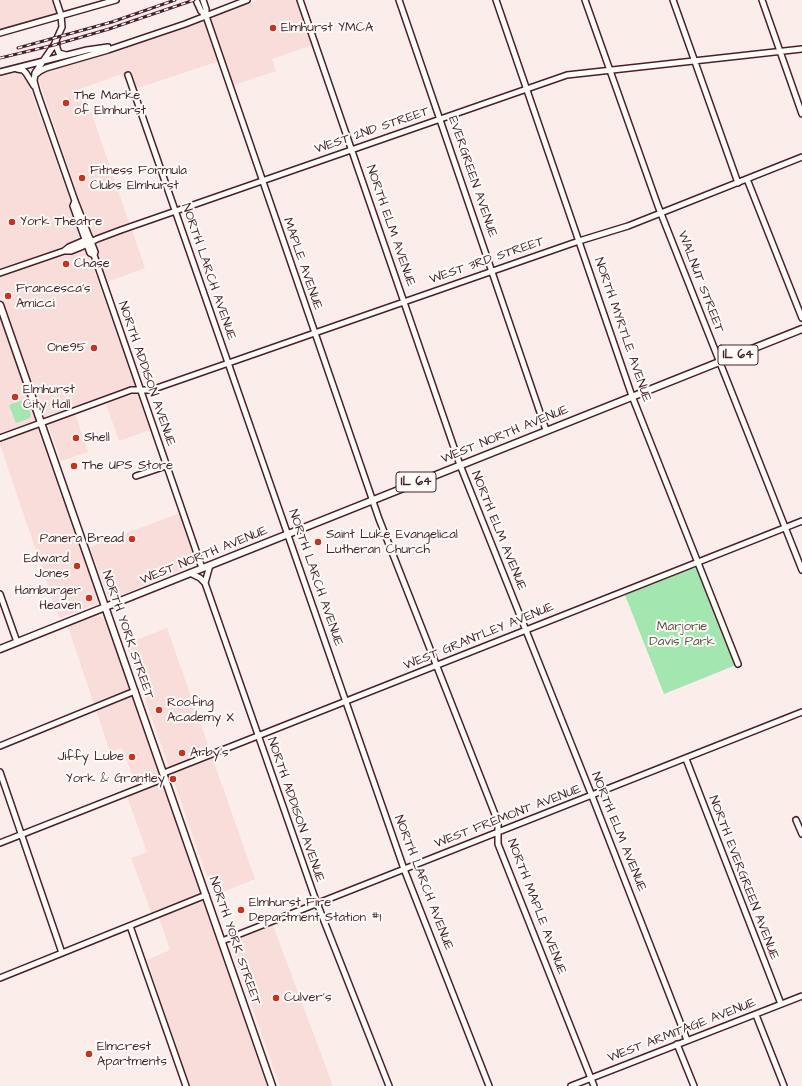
<!DOCTYPE html>
<style>
body{margin:0}
canvas{display:block;background:#fbeeea}
</style>
<canvas width="802" height="1086"></canvas>
<script>
const ctx = document.querySelector('canvas').getContext('2d');
ctx.lineJoin = 'round';
function paint(path, color) { ctx.fillStyle = color; ctx.fill(path, 'evenodd'); }
const shape = rows => new Path2D(rows.map(r => 'M' + r).join(''));
function trace(path, color, width, dash) { ctx.strokeStyle = color; ctx.lineWidth = width; ctx.lineCap = dash ? 'butt' : 'round'; ctx.setLineDash(dash || []); ctx.stroke(path); }
function write(font, color, halo, rows, align = 'center') {
  ctx.font = font + ' "Architects Daughter",sans-serif'; ctx.lineWidth = 4; ctx.setLineDash([]); ctx.textBaseline = 'middle'; ctx.strokeStyle = halo; ctx.fillStyle = color; for (const [text, x, y, turn = 0] of rows) {
    ctx.save(); ctx.translate(x, y); ctx.rotate((+turn || 0) * Math.PI / 180); ctx.textAlign = isNaN(turn) ? turn : align; if (halo) ctx.strokeText(text, 0, 0); ctx.fillText(text, 0, 0); ctx.restore();
  }
}
paint(shape([
 [0,0,53,0,58,15,0,30],
 [257,0,298,0,313,45,272,59,276,71,231,86,223,60,131,90,127,78,123,79,121,74,83,88,130,225,92,238,38,77,39,73,160,36,205,21],
 [24,71,84,240,0,270,0,76],
 [132,230,145,268,107,282,94,244],
 [86,248,136,386,42,417,0,294,0,277],
 [0,316,37,422,0,435],
 [137,393,150,430,119,441,106,404],
 [75,414,88,452,61,461,48,424],
 [37,427,99,603,59,618,0,445,0,441],
 [180,513,197,564,109,600,90,547],
 [98,615,105,619,267,1086,190,1086,147,960,170,950,159,918,154,920,131,858,147,852,125,791,137,787,122,748,110,752,68,627],
 [167,628,255,879,214,896,126,644],
 [273,925,333,1086,280,1086,229,942]
]), '#f8ddda');
paint(shape([
 [26,399,31,415,30,418,16,423,9,405],
 [693,568,698,569,736,665,664,694,625,595]
]), '#a3e6b0');
const minor = shape([
 [56,0,61,15,62,27,54,45,35,73,34,81,37,92,75,201,95,252,94,255,202,568],
 [196,0,201,11,206,16],
 [203,0,206,9,206,16,379,519,498,822,498,844,594,1086],
 [300,0,460,465,592,796,687,1040],
 [399,0,546,430],
 [496,0,632,396,738,664],
 [585,0,658,206,802,570],
 [673,0,738,183],
 [762,0,802,114],
 [0,33,116,0],
 [56,41,57,48,59,53,66,55],
 [17,69,23,70,26,73,34,86],
 [0,72,87,50,108,47],
 [35,75,40,71,46,68,108,50,185,24,247,0],
 [128,75,404,869,489,1086],
 [747,179,802,318],
 [75,201,73,206,90,253,94,255],
 [64,251,71,251,81,247,97,239,121,230,567,75,802,49],
 [0,273,64,251,69,247,90,238],
 [0,438,123,393,131,390,151,390,579,241,628,226,802,157],
 [136,476,166,466],
 [190,573,200,578,205,583,315,898,389,1086],
 [205,583,210,565],
 [0,594,17,642],
 [0,746,135,691],
 [686,759,781,1004],
 [0,772,62,953],
 [164,773,802,521],
 [796,820,802,834],
 [0,843,165,778],
 [130,926,186,1086],
 [222,941,802,712],
 [0,978,206,895],
 [756,1015,784,1086],
 [677,1044,694,1086],
 [571,1086,802,996]
]);
const major = shape([
 [0,305,272,1086],
 [0,649,802,329]
]);
trace(minor, '#4a1f2b', 8);
trace(major, '#4a1f2b', 9);
trace(minor, '#fdfcf7', 5);
trace(major, '#fdfcf7', 6);
const rail = shape([
 [18,48,112,22,175,0],
 [0,58,54,45,109,29,194,0]
]);
trace(rail, '#4a1f2b', 3);
trace(rail, '#fdfcf7', 1.5, [4.5]);
for (const [x, y, r, color] of [
 [273,28,4,"#c8321e"],
 [66,103,4,"#c8321e"],
 [82,178,4,"#c8321e"],
 [12,222,4,"#c8321e"],
 [66,264,4,"#c8321e"],
 [8,296,4,"#c8321e"],
 [94,348,4,"#c8321e"],
 [15,397,4,"#c8321e"],
 [76,438,4,"#c8321e"],
 [74,466,4,"#c8321e"],
 [132,539,4,"#c8321e"],
 [318,542,4,"#c8321e"],
 [77,566,4,"#c8321e"],
 [89,598,4,"#c8321e"],
 [159,710,4,"#c8321e"],
 [182,753,4,"#c8321e"],
 [132,757,4,"#c8321e"],
 [173,779,4,"#c8321e"],
 [241,910,4,"#c8321e"],
 [276,998,4,"#c8321e"],
 [89,1054,4,"#c8321e"]
]) { const dot = new Path2D(); dot.arc(x, y, r, 0, 2 * Math.PI); ctx.fillStyle = color; ctx.fill(dot); trace(dot, '#fdfcf7', 1.5); }
for (const [x, y, w] of [
 [738,355,40],
 [416,482,40]
]) { const box = new Path2D(); box.roundRect(x - w / 2, y - 10, w, 20, 3); ctx.fillStyle = '#fdfcf7'; ctx.fill(box); trace(box, '#4a1f2b', 1); }
write('bold 12px', '#4a1f2b', null, [
 ["IL 64",738,355],
 ["IL 64",416,482]
]);
write('13px', '#4a1f2b', '#fdfcf7', [
 ["Elmhurst YMCA",281,28],
 ["The Marke",74,96],
 ["of Elmhurst",74,111],
 ["Fitness Formula",90,171],
 ["Clubs Elmhurst",90,186],
 ["York Theatre",20,222],
 ["Chase",74,264],
 ["Francesca's",16,289],
 ["Amicci",16,304],
 ["One95",86,348,"right"],
 ["Elmhurst",23,390],
 ["City Hall",23,405],
 ["Shell",84,438],
 ["The UPS Store",82,466],
 ["Saint Luke Evangelical",326,535],
 ["Lutheran Church",326,550],
 ["Panera Bread",124,539,"right"],
 ["Edward",69,559,"right"],
 ["Jones",69,574,"right"],
 ["Hamburger",81,591,"right"],
 ["Heaven",81,606,"right"],
 ["Roofing",167,703],
 ["Academy X",167,718],
 ["Arby's",190,753],
 ["Jiffy Lube",124,757,"right"],
 ["York & Grantley",165,779,"right"],
 ["Elmhurst Fire",249,903],
 ["Department Station #1",249,918],
 ["Culver's",284,998],
 ["Elmcrest",97,1047],
 ["Apartments",97,1062]
], 'left');
write('13px', '#4a1f2b', '#fdfcf7', [
 ["WEST 2ND STREET",372,131,-19],
 ["EVERGREEN AVENUE",472,177,71],
 ["NORTH ELM AVENUE",390,226,71],
 ["WEST 3RD STREET",487,261,-19],
 ["MAPLE AVENUE",302,264,71],
 ["NORTH LARCH AVENUE",208,272,71],
 ["WALNUT STREET",700,282,69],
 ["NORTH MYRTLE AVENUE",622,330,71],
 ["NORTH ADDISON AVENUE",146,374,71],
 ["WEST NORTH AVENUE",505,435,-22],
 ["NORTH ELM AVENUE",498,531,68],
 ["WEST NORTH AVENUE",204,556,-22],
 ["NORTH LARCH AVENUE",315,578,71],
 ["NORTH YORK STREET",127,635,71],
 ["WEST GRANTLEY AVENUE",479,637,-22],
 ["NORTH ADDISON AVENUE",295,810,71],
 ["WEST FREMONT AVENUE",508,817,-21],
 ["NORTH ELM AVENUE",618,832,68],
 ["NORTH EVERGREEN AVENUE",743,878,69],
 ["NORTH LARCH AVENUE",423,883,69],
 ["NORTH MAPLE AVENUE",536,907,69],
 ["NORTH YORK STREET",234,941,71],
 ["WEST ARMITAGE AVENUE",682,1031,-21]
]);
write('13px', '#60514c', '#fdfcf7', [
 ["Marjorie",682,627],
 ["Davis Park",682,642]
]);
</script>
